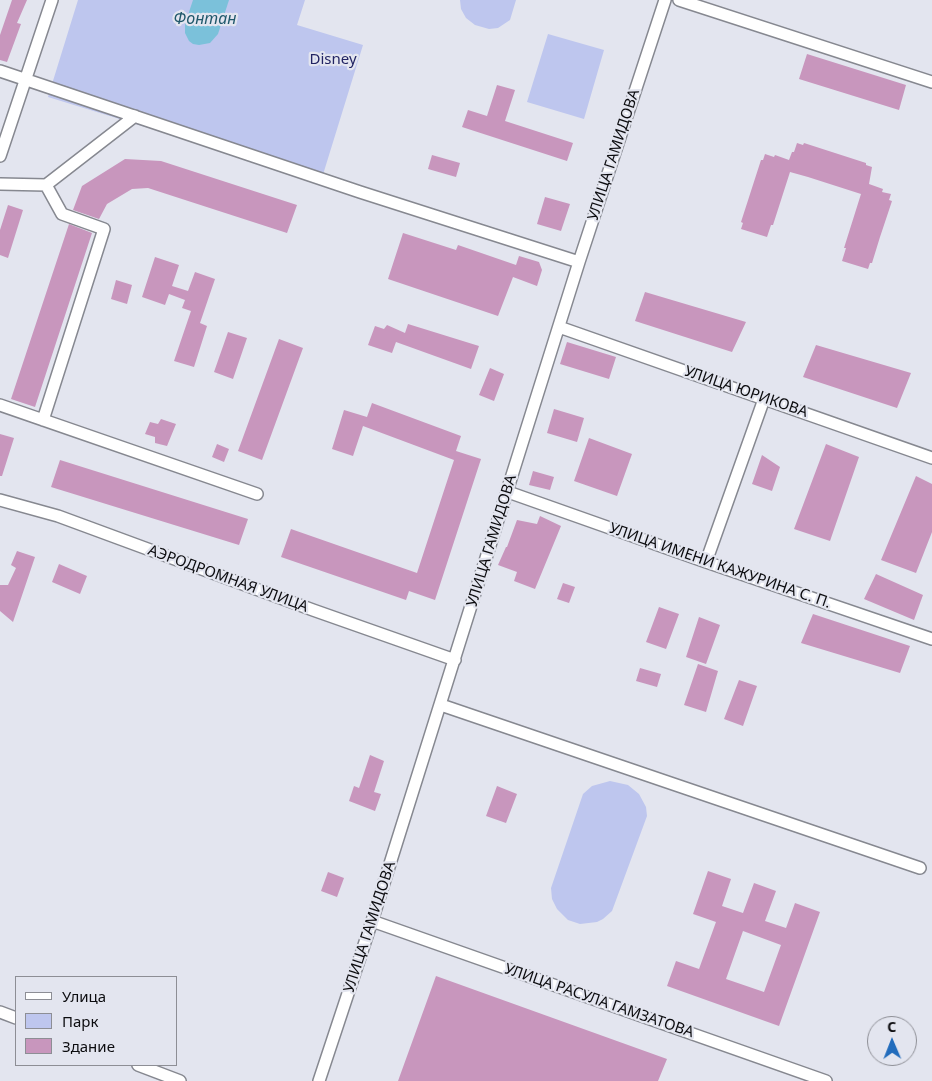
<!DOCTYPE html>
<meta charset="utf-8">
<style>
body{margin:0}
#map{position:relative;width:932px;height:1081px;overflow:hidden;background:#e3e5ef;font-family:"Noto Sans",sans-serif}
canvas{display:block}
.legend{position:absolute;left:15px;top:976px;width:162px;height:90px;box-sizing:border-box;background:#e3e5ef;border:1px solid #8d8e95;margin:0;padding:6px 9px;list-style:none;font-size:15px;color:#0c0c0f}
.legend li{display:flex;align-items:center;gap:10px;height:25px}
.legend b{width:25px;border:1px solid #8d8e95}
.north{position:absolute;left:867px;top:1016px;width:50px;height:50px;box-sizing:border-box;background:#e3e5ef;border:1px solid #8d8e95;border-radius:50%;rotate:359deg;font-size:14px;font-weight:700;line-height:20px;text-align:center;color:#0c0c0f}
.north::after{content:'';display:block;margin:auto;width:18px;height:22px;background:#226cbc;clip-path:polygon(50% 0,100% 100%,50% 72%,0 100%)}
</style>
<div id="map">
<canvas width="932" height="1081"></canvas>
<ul class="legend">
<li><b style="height:6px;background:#fff"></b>Улица</li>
<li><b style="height:14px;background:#bec6ee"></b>Парк</li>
<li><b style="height:14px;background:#c896bd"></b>Здание</li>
</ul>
<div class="north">С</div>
</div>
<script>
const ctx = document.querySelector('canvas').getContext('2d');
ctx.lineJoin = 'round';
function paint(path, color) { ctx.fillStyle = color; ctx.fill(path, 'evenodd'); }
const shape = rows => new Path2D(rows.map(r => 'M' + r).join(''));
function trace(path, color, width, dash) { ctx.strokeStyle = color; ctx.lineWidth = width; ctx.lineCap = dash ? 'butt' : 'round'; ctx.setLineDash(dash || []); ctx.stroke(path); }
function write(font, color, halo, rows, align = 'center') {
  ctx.font = font + ' "Noto Sans",sans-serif'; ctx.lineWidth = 4.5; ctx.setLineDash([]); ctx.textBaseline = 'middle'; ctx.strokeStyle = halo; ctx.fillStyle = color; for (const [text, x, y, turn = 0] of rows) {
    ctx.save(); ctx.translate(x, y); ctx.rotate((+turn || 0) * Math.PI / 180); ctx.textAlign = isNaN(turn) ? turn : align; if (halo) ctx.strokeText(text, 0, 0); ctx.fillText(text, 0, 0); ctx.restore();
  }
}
paint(shape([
 [78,0,305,0,297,25,363,45,321,181,48,97],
 [460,0,516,0,510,20,498,28,489,29,475,25,466,18,461,9],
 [548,34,604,50,584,119,527,102],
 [610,781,628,785,639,794,646,807,647,816,612,911,603,919,597,922,580,924,568,920,557,909,552,899,551,888,583,794,592,786]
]), '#bec6ee');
paint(shape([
 [193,0,229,0,218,34,210,43,199,45,193,44,189,41,185,33,185,24]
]), '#7bc1da');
paint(shape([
 [12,0,27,0,17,23,21,24,7,62,0,60,0,35],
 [807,54,906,85,899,110,799,79],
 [497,85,515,90,505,121,573,143,567,161,462,127,468,110,487,116],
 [797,143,803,145,804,143,866,163,866,165,872,167,869,184,883,189,882,192,891,194,889,200,892,201,880,237,872,263,870,263,868,269,842,261,846,248,844,248,861,194,808,177,790,172,773,225,771,225,767,237,741,229,743,223,741,222,761,160,763,160,765,154,774,157,775,155,789,160,792,152,794,152],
 [432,155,460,163,456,177,428,169],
 [125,159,161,161,297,205,287,233,148,188,132,189,107,204,99,219,73,210,82,186],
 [545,197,570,204,561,231,537,224],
 [8,205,23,210,8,258,0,255,0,230],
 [69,224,92,233,35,407,11,399],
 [403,233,456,250,458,245,516,265,519,256,539,262,542,270,537,286,513,277,498,316,388,279],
 [155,257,179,265,172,286,188,291,195,272,215,279,200,323,207,326,194,367,174,361,191,311,182,308,185,300,169,294,165,305,142,297],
 [116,280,132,285,127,304,111,299],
 [645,292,746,322,732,352,635,321],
 [408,324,479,346,471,369,396,342,392,353,368,345,375,326,384,329,387,325,405,333],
 [228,332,247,338,233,379,214,372],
 [279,339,303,348,262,460,238,451],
 [567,342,616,357,609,379,560,364],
 [816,345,911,373,897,408,803,377],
 [490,368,504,374,494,401,479,395],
 [372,403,461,436,456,451,481,459,435,600,409,591,406,600,281,557,291,529,417,573,454,460,363,426,353,456,332,449,344,410,367,417],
 [554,409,584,418,577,442,547,433],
 [161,419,176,424,167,446,155,443,155,437,145,434,150,422,158,424],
 [0,434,14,438,2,476,0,476],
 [589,438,632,454,617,496,574,481],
 [217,444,229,449,224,462,212,457],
 [826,444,859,457,830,541,794,529],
 [762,455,780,467,772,491,752,484],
 [60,460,248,519,239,545,51,487],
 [533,471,554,477,550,490,529,485],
 [916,476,932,484,932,532,916,573,881,560],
 [540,516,561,526,535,589,514,581,517,572,498,565,506,547,507,547,517,520,537,524],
 [17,551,35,557,13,622,0,611,0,585,8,585,16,568,11,565],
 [59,564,87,576,80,594,52,582],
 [876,574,923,595,914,620,864,599],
 [563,583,575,587,569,603,557,599],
 [659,607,679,614,666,649,646,642],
 [813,614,910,646,900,673,801,643],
 [699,617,720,625,706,664,686,657],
 [698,664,718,671,706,712,684,705],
 [640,668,661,674,657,687,636,681],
 [739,680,757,686,743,726,724,719],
 [370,755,384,761,374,792,381,794,375,811,349,801,354,786,359,788],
 [497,786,517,794,506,823,486,816],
 [708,871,731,879,722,906,743,913,754,883,776,891,765,921,786,928,795,903,820,912,779,1026,667,986,676,961,699,969,716,922,693,914],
 [743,931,781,945,764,992,726,979],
 [328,872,344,878,337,897,321,891],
 [436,976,667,1059,658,1081,398,1081]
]), '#c896bd');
const minor = shape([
 [679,0,932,82],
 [0,71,360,192,579,262],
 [0,156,52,0],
 [0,184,46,185,135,116],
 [559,327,932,458],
 [0,405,257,494],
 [43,420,104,229,62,214,46,185],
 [508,492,706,562,932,639],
 [0,500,58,516,313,610,455,660],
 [706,562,764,399],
 [441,705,920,868],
 [372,921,826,1081],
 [0,1012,16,1018],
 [138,1065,180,1081],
 [319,1081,372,921,579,262,665,0]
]);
trace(minor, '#868890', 14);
trace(minor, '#fff', 11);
write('15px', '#222463', '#e3e5ef', [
 ["Disney",333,60]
]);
write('15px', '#0c0c0f', '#e3e5ef', [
 ["УЛИЦА ГАМИДОВА",614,155,-72],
 ["УЛИЦА ЮРИКОВА",746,392,19],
 ["УЛИЦА ГАМИДОВА",492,541,-73],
 ["УЛИЦА ИМЕНИ КАЖУРИНА С. П.",720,566,19],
 ["АЭРОДРОМНАЯ УЛИЦА",228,579,20],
 ["УЛИЦА ГАМИДОВА",370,927,-72],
 ["УЛИЦА РАСУЛА ГАМЗАТОВА",599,1001,19]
]);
write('italic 16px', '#20586b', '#e3e5ef', [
 ["Фонтан",205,19]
]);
</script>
